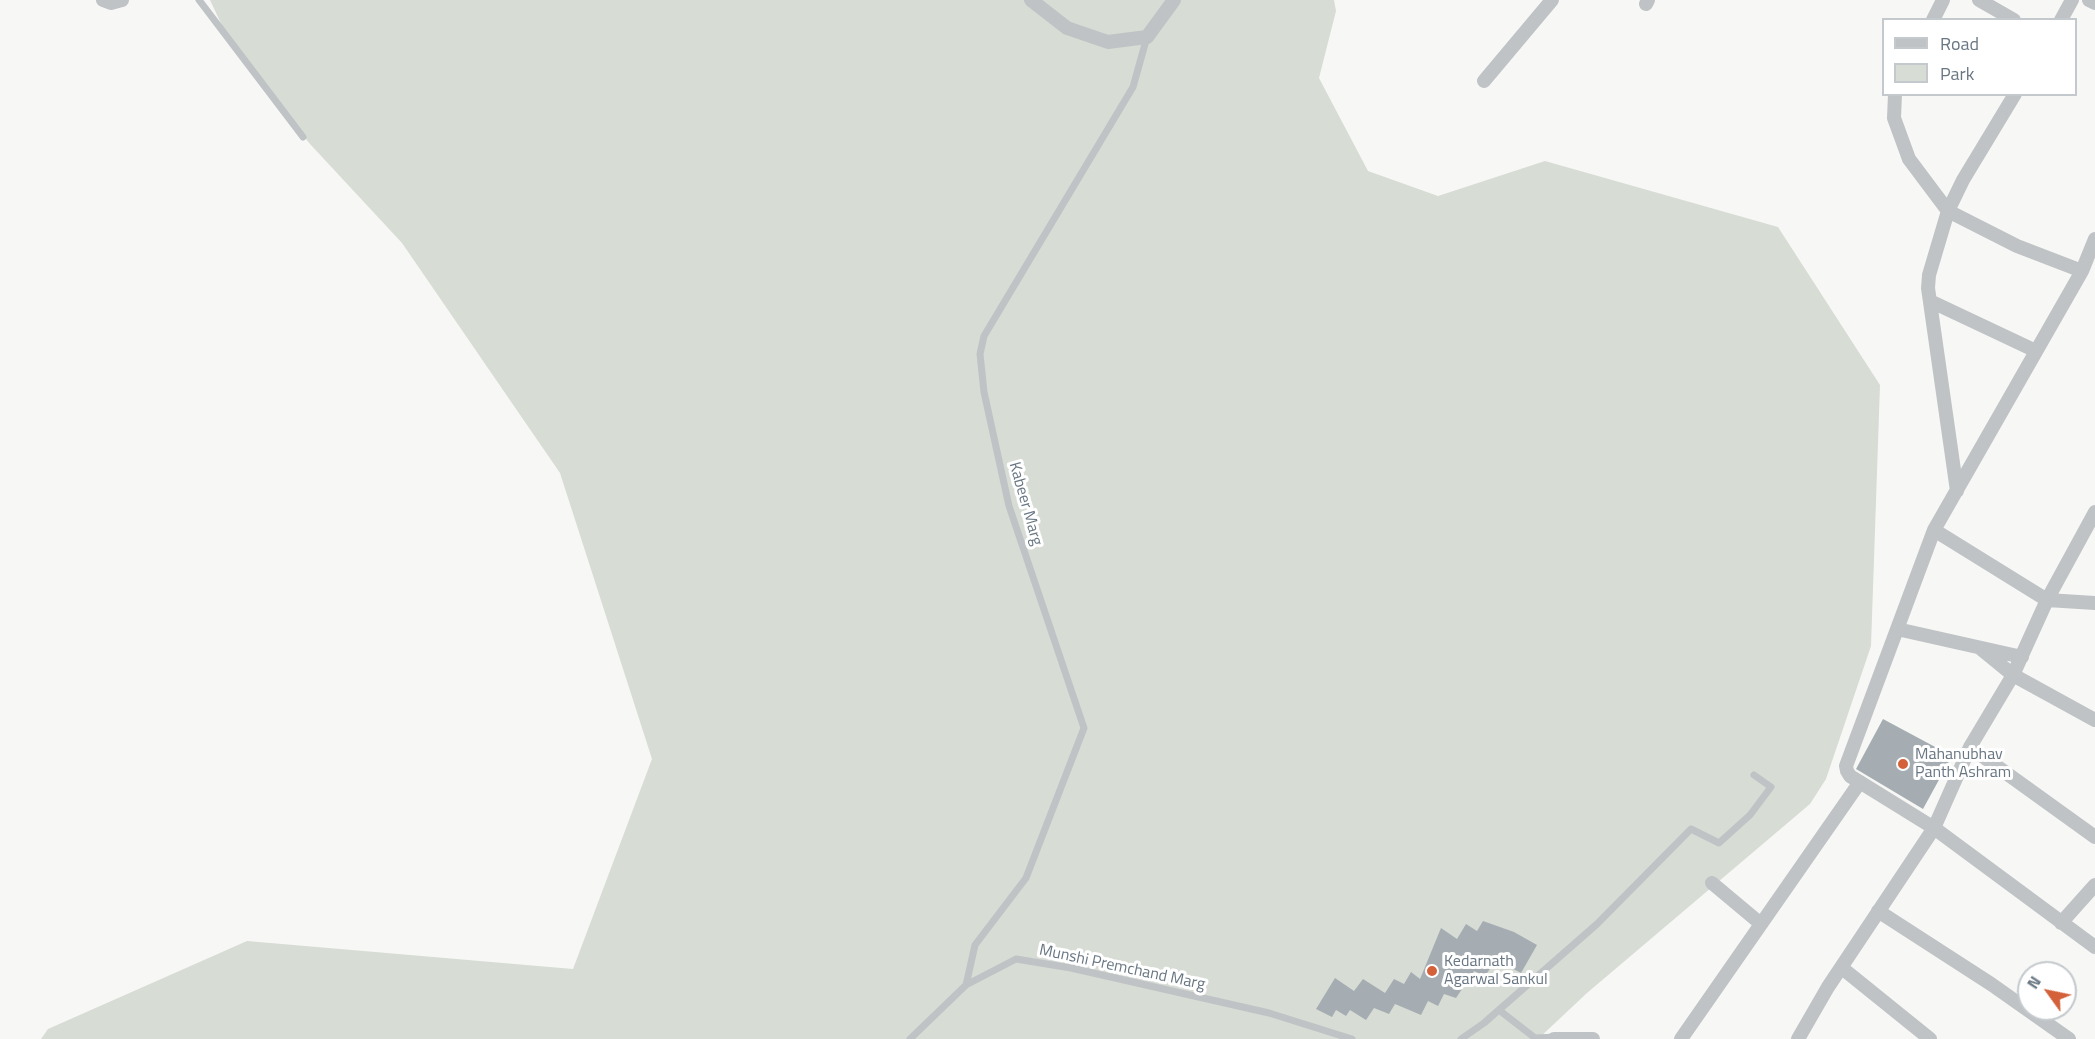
<!DOCTYPE html>
<style>
body{margin:0}
#map{position:relative;width:2095px;height:1039px;overflow:hidden;background:#f7f8f5;font-family:"Titillium Web",sans-serif}
canvas{display:block}
.legend{position:absolute;left:1882px;top:18px;width:195px;height:78px;box-sizing:border-box;background:#fff;border:2px solid #c3c9cd;margin:0;padding:8px 10px;list-style:none;font-size:18px;color:#697783}
.legend li{display:flex;align-items:center;gap:12px;height:30px}
.legend b{width:30px;border:2px solid #c3c9cd}
.north{position:absolute;left:2017px;top:961px;width:60px;height:60px;box-sizing:border-box;background:#fff;border:2px solid #c3c9cd;border-radius:50%;rotate:303deg;font-size:16px;font-weight:700;line-height:24px;text-align:center;color:#697783}
.north::after{content:'';display:block;margin:auto;width:21px;height:27px;background:#d3613a;clip-path:polygon(50% 0,100% 100%,50% 72%,0 100%)}
</style>
<div id="map">
<canvas width="2095" height="1039"></canvas>
<ul class="legend">
<li><b style="height:8px;background:#bfc3c6"></b>Road</li>
<li><b style="height:16px;background:#d7dcd5"></b>Park</li>
</ul>
<div class="north">N</div>
</div>
<script>
const ctx = document.querySelector('canvas').getContext('2d');
ctx.lineJoin = 'round';
function paint(path, color) { ctx.fillStyle = color; ctx.fill(path, 'evenodd'); }
const shape = rows => new Path2D(rows.map(r => 'M' + r).join(''));
function trace(path, color, width, dash) { ctx.strokeStyle = color; ctx.lineWidth = width; ctx.lineCap = dash ? 'butt' : 'round'; ctx.setLineDash(dash || []); ctx.stroke(path); }
function write(font, color, halo, rows, align = 'center') {
  ctx.font = font + ' "Titillium Web",sans-serif'; ctx.lineWidth = 6; ctx.setLineDash([]); ctx.textBaseline = 'middle'; ctx.strokeStyle = halo; ctx.fillStyle = color; for (const [text, x, y, turn = 0] of rows) {
    ctx.save(); ctx.translate(x, y); ctx.rotate((+turn || 0) * Math.PI / 180); ctx.textAlign = isNaN(turn) ? turn : align; if (halo) ctx.strokeText(text, 0, 0); ctx.fillText(text, 0, 0); ctx.restore();
  }
}
paint(shape([
 [210,0,1334,0,1336,11,1319,78,1368,171,1438,196,1545,161,1778,227,1880,385,1871,646,1826,779,1810,804,1587,993,1538,1039,41,1039,48,1029,247,941,573,969,652,759,560,473,402,243,310,144,232,47]
]), '#d7dcd5');
paint(shape([
 [1883,719,1952,756,1923,809,1856,769],
 [1483,921,1514,932,1537,945,1521,973,1496,960,1485,976,1474,971,1456,998,1444,994,1438,1006,1428,1001,1421,1015,1395,1004,1389,1014,1374,1008,1366,1020,1350,1010,1346,1016,1336,1010,1332,1017,1316,1009,1335,978,1354,991,1363,979,1385,993,1394,979,1404,984,1411,972,1420,979,1441,928,1457,939,1466,924,1477,931]
]), '#a5adb2');
trace(shape([
 [199,0,303,137],
 [966,985,975,945,1026,878,1084,728,1009,506,984,392,980,354,984,336,1133,87,1147,37],
 [1499,1010,1535,1038,1556,1037],
 [910,1039,966,985,1016,959,1071,968,1269,1013,1352,1039],
 [1461,1039,1484,1023,1597,924,1691,829,1719,843,1750,815,1771,787,1754,775]
]), '#bfc3c6', 7);
trace(shape([
 [103,0,111,3,122,0],
 [1031,0,1067,28,1108,42,1147,37,1174,0],
 [1979,0,2014,20],
 [2089,0,2095,3],
 [1646,4,1648,0],
 [1933,20,1943,0],
 [2061,20,2072,0],
 [1484,81,1552,0],
 [1895,94,1894,118,1909,159,1948,211,1929,275,1928,288,1957,491],
 [2015,94,1963,180,1948,211,2017,246,2082,271],
 [2095,239,2082,271,1934,530,2047,600,2095,512],
 [1930,301,2036,351],
 [1934,530,1846,766,1847,771,1850,776,1934,828,2095,947],
 [1897,629,2022,657],
 [1980,648,2013,675,2095,720],
 [1970,747,2095,837],
 [1712,883,1761,924],
 [1878,911,1991,984,2069,1039],
 [2061,923,2095,885],
 [1842,968,1930,1039],
 [1554,1039,1593,1039],
 [1681,1039,1860,782],
 [1798,1039,1828,987,1934,828,1970,747,2013,675,2047,600,2095,603]
]), '#bfc3c6', 14);
for (const [x, y, r, color] of [
 [1903,764,6,"#d3613a"],
 [1432,971,6,"#d3613a"]
]) { const dot = new Path2D(); dot.arc(x, y, r, 0, 2 * Math.PI); ctx.fillStyle = color; ctx.fill(dot); trace(dot, '#fff', 2); }
write('16px', '#697783', '#fff', [
 ["Kabeer Marg",1025,504,74],
 ["Munshi Premchand Marg",1122,968,12]
]);
write('16px', '#697783', '#fff', [
 ["Mahanubhav",1915,755],
 ["Panth Ashram",1915,773],
 ["Kedarnath",1444,962],
 ["Agarwal Sankul",1444,980]
], 'left');
</script>
